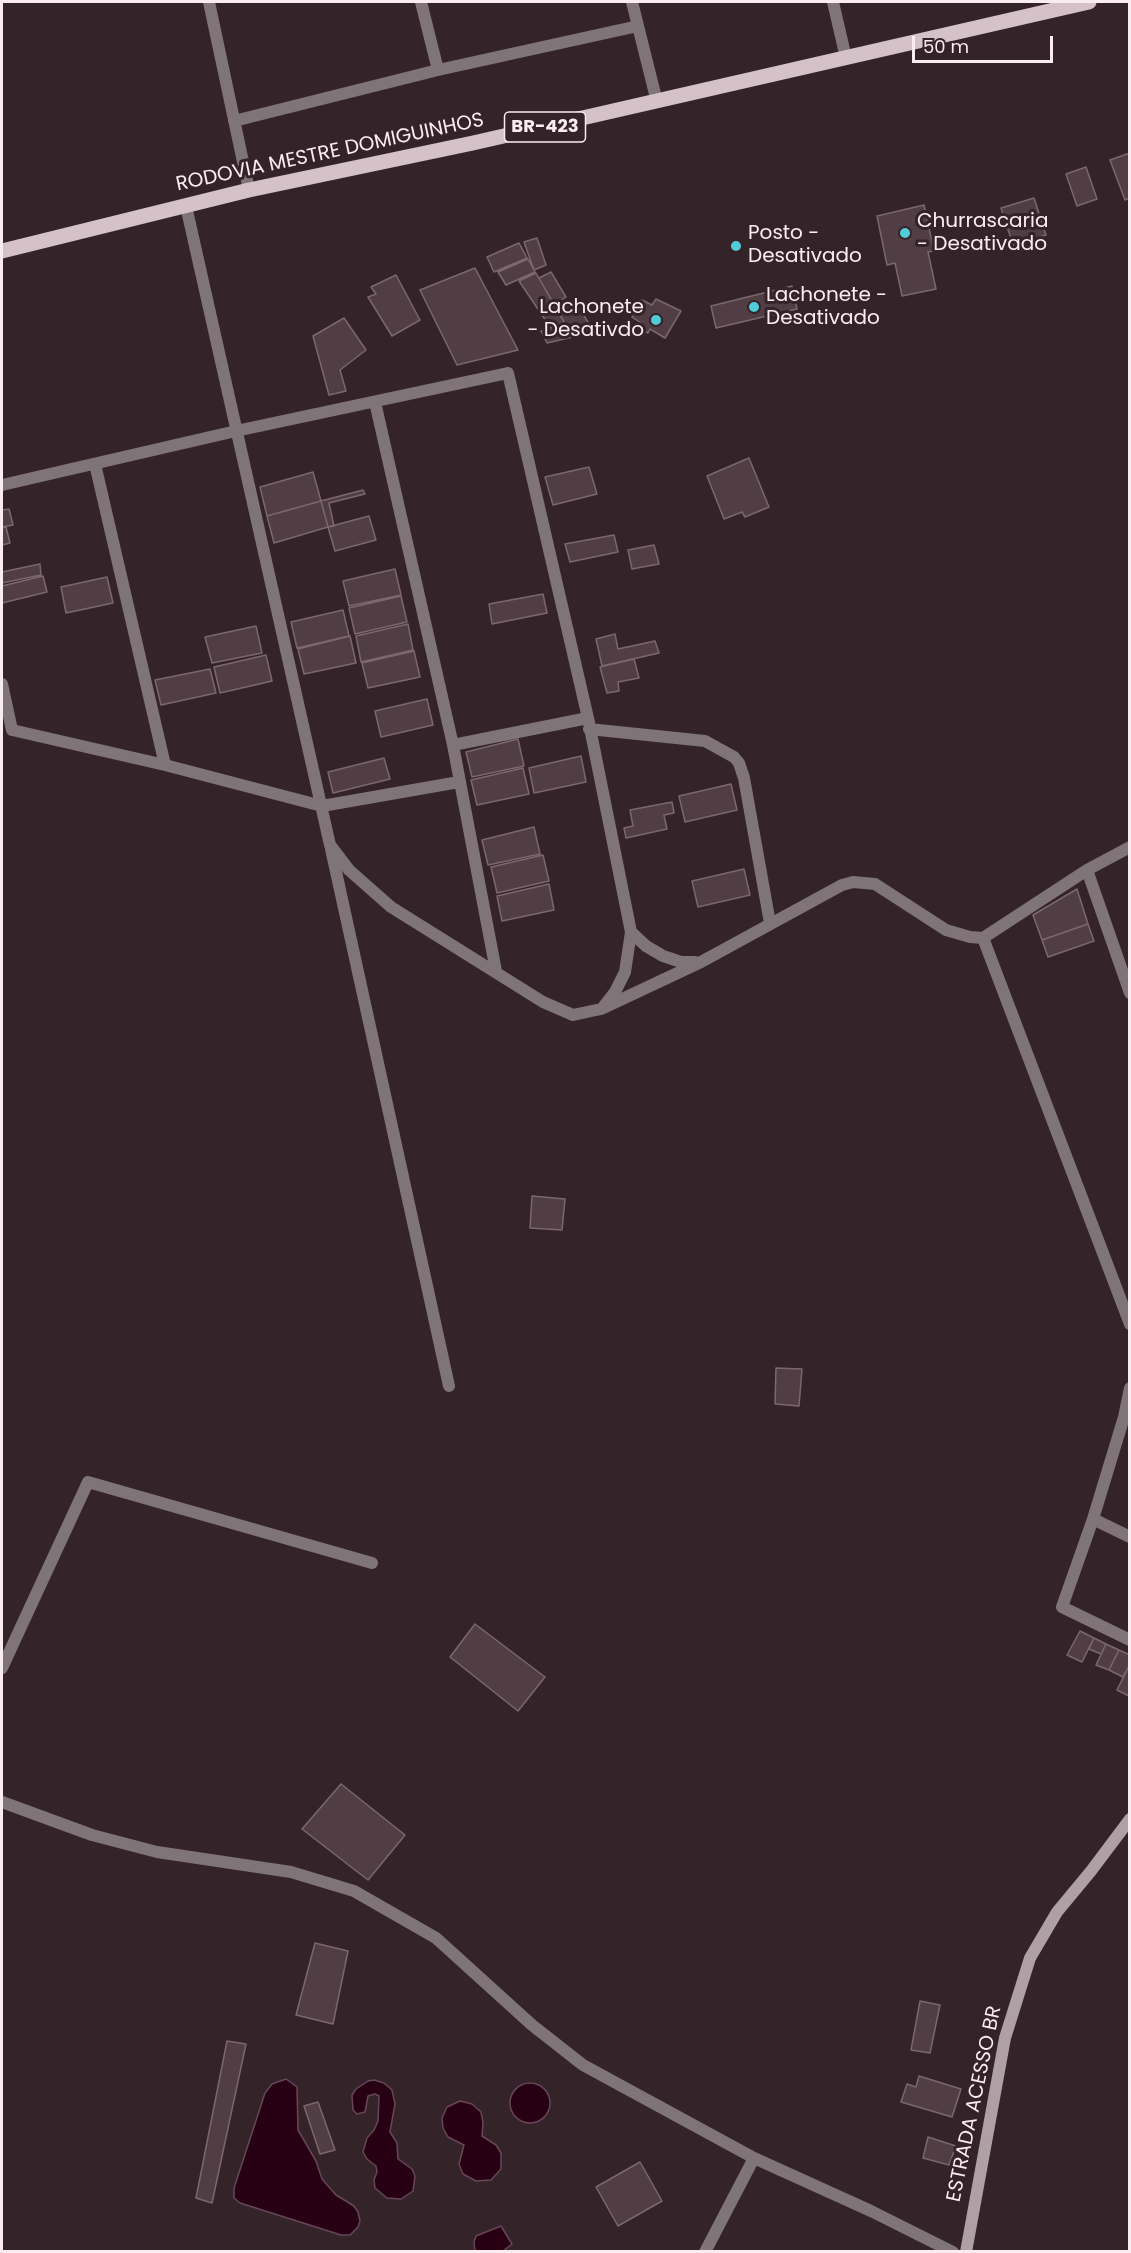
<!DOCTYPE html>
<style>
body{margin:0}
#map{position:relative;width:1131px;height:2253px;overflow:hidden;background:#35232a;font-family:Poppins,sans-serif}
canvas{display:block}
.frame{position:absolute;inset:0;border:3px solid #faedf2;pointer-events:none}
.scale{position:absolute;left:912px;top:36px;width:141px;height:27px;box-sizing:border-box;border:3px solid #faedf2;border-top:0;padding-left:8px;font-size:18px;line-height:21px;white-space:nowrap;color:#faedf2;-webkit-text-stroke:4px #35232a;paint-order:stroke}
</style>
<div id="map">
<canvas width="1131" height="2253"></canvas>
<div class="frame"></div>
<div class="scale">50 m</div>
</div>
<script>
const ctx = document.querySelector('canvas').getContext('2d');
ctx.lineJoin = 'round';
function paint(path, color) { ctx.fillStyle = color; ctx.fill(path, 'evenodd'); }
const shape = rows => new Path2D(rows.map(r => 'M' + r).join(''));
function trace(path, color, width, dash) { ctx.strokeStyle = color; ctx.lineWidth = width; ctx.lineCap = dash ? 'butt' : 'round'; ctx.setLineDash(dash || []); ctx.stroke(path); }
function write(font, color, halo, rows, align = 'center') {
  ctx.font = font + ' Poppins,sans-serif'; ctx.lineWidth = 6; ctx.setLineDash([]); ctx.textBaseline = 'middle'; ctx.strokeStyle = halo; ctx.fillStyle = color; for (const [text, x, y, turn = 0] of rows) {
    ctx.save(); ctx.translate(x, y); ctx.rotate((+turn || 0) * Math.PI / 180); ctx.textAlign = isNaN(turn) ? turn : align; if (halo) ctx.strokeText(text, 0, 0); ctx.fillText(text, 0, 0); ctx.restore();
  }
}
const water = shape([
 [286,2079,297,2087,298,2130,316,2161,322,2179,336,2195,354,2206,358,2212,360,2221,358,2227,350,2235,341,2235,240,2203,234,2198,234,2188,265,2093,272,2084,286,2079],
 [374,2080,384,2083,392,2090,395,2104,390,2132,397,2143,398,2159,412,2169,415,2176,413,2191,401,2199,387,2198,375,2188,374,2180,377,2172,376,2166,367,2159,363,2152,367,2138,374,2130,378,2121,379,2096,375,2094,368,2096,365,2112,357,2114,353,2110,352,2095,356,2089,368,2081,374,2080],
 '510 2103a20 20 0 1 1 40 0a20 20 0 1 1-40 0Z',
 [460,2101,472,2104,481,2112,483,2123,482,2136,496,2145,501,2153,501,2169,491,2180,476,2181,463,2174,459,2164,464,2145,448,2137,443,2128,442,2118,447,2107,460,2101],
 [501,2226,512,2244,503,2251,475,2251,474,2242,476,2236,501,2226]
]);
paint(water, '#280014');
trace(water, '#674757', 1.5);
const building = shape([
 [1130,153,1130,198,1125,200,1110,160,1130,153],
 [1086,167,1097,199,1077,206,1066,174,1086,167],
 [1034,198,1046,235,1013,245,1001,208,1034,198],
 [924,205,934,251,928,252,936,289,902,296,895,263,887,265,877,216,924,205],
 [537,238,546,265,534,270,524,242,537,238],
 [519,243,527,258,494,272,487,257,519,243],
 [528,259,535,272,506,285,498,272,528,259],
 [475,268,518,350,457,365,420,290,475,268],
 [551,272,566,297,554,305,539,278,551,272],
 [536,273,564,322,550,327,519,281,536,273],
 [396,275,420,320,392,336,368,297,376,294,371,287,396,275],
 [792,286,797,309,716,328,711,306,792,286],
 [656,299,681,311,665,338,650,329,648,333,639,328,641,323,632,317,642,300,652,305,656,299],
 [575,301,591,327,573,337,558,311,575,301],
 [344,318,366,350,340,370,346,391,329,395,313,336,344,318],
 [565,323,573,337,547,343,541,331,565,323],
 [749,458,769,507,745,517,742,512,724,519,707,476,749,458],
 [589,467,597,494,553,505,545,477,589,467],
 [313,472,321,501,267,516,260,487,313,472],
 [363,490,365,494,329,503,334,526,328,527,321,501,363,490],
 [321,501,328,527,274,543,267,516,321,501],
 [9,509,13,525,2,527,2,510,9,509],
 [369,516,376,540,335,551,328,527,369,516],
 [6,527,10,543,2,545,2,528,6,527],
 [614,535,618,552,570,562,565,544,614,535],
 [654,545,659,564,632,569,628,550,654,545],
 [40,564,41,575,2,583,2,572,40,564],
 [395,569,401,595,349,606,343,581,395,569],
 [43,576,47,592,2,603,2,586,43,576],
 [107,577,113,603,66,613,61,587,107,577],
 [543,594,547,613,492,624,489,604,543,594],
 [401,596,407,622,355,634,349,608,401,596],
 [343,610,349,636,297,648,291,622,343,610],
 [408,624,413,650,361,662,356,636,408,624],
 [256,626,262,653,212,663,205,637,256,626],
 [615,634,618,649,655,641,659,653,602,666,596,639,615,634],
 [350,636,356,663,304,674,298,649,350,636],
 [414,651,420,677,368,688,362,663,414,651],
 [266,655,272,681,220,693,214,667,266,655],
 [634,659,639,678,618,682,619,691,607,693,600,667,634,659],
 [210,669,216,693,161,705,155,680,210,669],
 [427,699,433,725,381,737,375,711,427,699],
 [518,739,524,766,472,777,466,752,518,739],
 [581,756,586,782,534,793,529,768,581,756],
 [384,758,390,779,333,793,328,772,384,758],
 [523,768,529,794,477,805,471,780,523,768],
 [731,784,737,810,685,822,679,796,731,784],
 [672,802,674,813,664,815,667,829,626,838,624,828,633,826,630,810,672,802],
 [534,827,540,854,488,865,482,840,534,827],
 [543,855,549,881,497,893,491,867,543,855],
 [744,869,750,895,698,907,692,881,744,869],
 [549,884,554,910,502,921,497,896,549,884],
 [1077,889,1088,924,1042,940,1033,915,1077,889],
 [1088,924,1094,941,1048,957,1042,940,1088,924],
 [532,1196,565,1199,562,1230,530,1228,532,1196],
 [776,1368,802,1369,799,1406,775,1404,776,1368],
 [475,1624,545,1677,518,1711,450,1657,475,1624],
 [1080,1631,1094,1638,1082,1662,1067,1655,1080,1631],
 [1094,1638,1106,1644,1101,1654,1089,1649,1094,1638],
 [1106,1644,1119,1650,1109,1670,1096,1665,1106,1644],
 [1119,1650,1130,1655,1130,1664,1123,1677,1109,1670,1119,1650],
 [1130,1664,1130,1696,1129,1696,1117,1690,1130,1664],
 [341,1784,405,1835,368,1880,302,1829,341,1784],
 [315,1943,348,1951,333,2024,296,2015,315,1943],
 [920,2001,940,2005,930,2053,911,2050,920,2001],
 [227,2041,246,2044,212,2203,196,2198,227,2041],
 [919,2076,961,2089,952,2117,901,2102,907,2084,916,2087,919,2076],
 [318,2102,335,2150,320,2154,304,2106,318,2102],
 [928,2137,956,2146,949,2165,923,2158,928,2137],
 [640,2162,662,2201,618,2226,596,2187,640,2162]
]);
paint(building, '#513e45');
trace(building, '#7c676f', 1.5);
trace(shape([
 [209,2,249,190],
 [421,2,438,70],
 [632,2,657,102],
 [833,2,846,58],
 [234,121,438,70,638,26],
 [186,206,330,845,349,870,391,907,543,1002,573,1015,601,1009,701,962,842,885,853,882,875,884,946,930,970,937,983,938,1130,1324],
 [375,402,453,745,496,971],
 [95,464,165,765],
 [2,485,236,431,508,373,588,718,631,932,625,972,615,992,604,1006],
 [2,684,12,730,165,765,322,806,459,782],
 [589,729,705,741,734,757,739,763,744,778,770,923],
 [453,745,588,718],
 [331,849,449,1386],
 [1087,870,1130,993],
 [631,932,646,946,663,956,681,962,695,962],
 [983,938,1087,870,1130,847],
 [1130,1388,1124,1417,1093,1519,1062,1607,1130,1640],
 [1093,1519,1130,1537],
 [2,1668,88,1482,372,1563],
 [2,1802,92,1835,157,1852,291,1872,354,1891,436,1938,532,2025,583,2065,754,2158,871,2211,953,2252],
 [705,2252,754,2158]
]), '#7f7578', 12);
trace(shape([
 [966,2252,1005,2038,1030,1958,1057,1912,1091,1871,1130,1819]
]), '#afa0a5', 12);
trace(shape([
 [2,251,249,190,473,143,1089,2]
]), '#d5c1c8', 15);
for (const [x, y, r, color] of [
 [905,233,6,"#52ccd6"],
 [736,246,6,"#52ccd6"],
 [754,307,6,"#52ccd6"],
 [656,320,6,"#52ccd6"]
]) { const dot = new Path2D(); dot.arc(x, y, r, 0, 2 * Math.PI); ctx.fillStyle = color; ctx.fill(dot); trace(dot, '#35232a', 2); }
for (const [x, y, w] of [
 [545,127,81]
]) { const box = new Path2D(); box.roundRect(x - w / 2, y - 15, w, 30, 4.5); ctx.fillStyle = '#35232a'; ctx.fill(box); trace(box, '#faedf2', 1.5); }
write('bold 18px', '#faedf2', null, [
 ["BR-423",545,127]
]);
write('20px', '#faedf2', '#35232a', [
 ["RODOVIA MESTRE DOMIGUINHOS",330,153,-12],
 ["ESTRADA ACESSO BR",975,2104,-78]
]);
write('20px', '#faedf2', '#35232a', [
 ["Churrascaria",917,222],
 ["- Desativado",917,245],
 ["Posto -",748,234],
 ["Desativado",748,257],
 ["Lachonete -",766,296],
 ["Desativado",766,319],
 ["Lachonete",644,308,"right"],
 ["- Desativdo",644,331,"right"]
], 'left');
</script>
